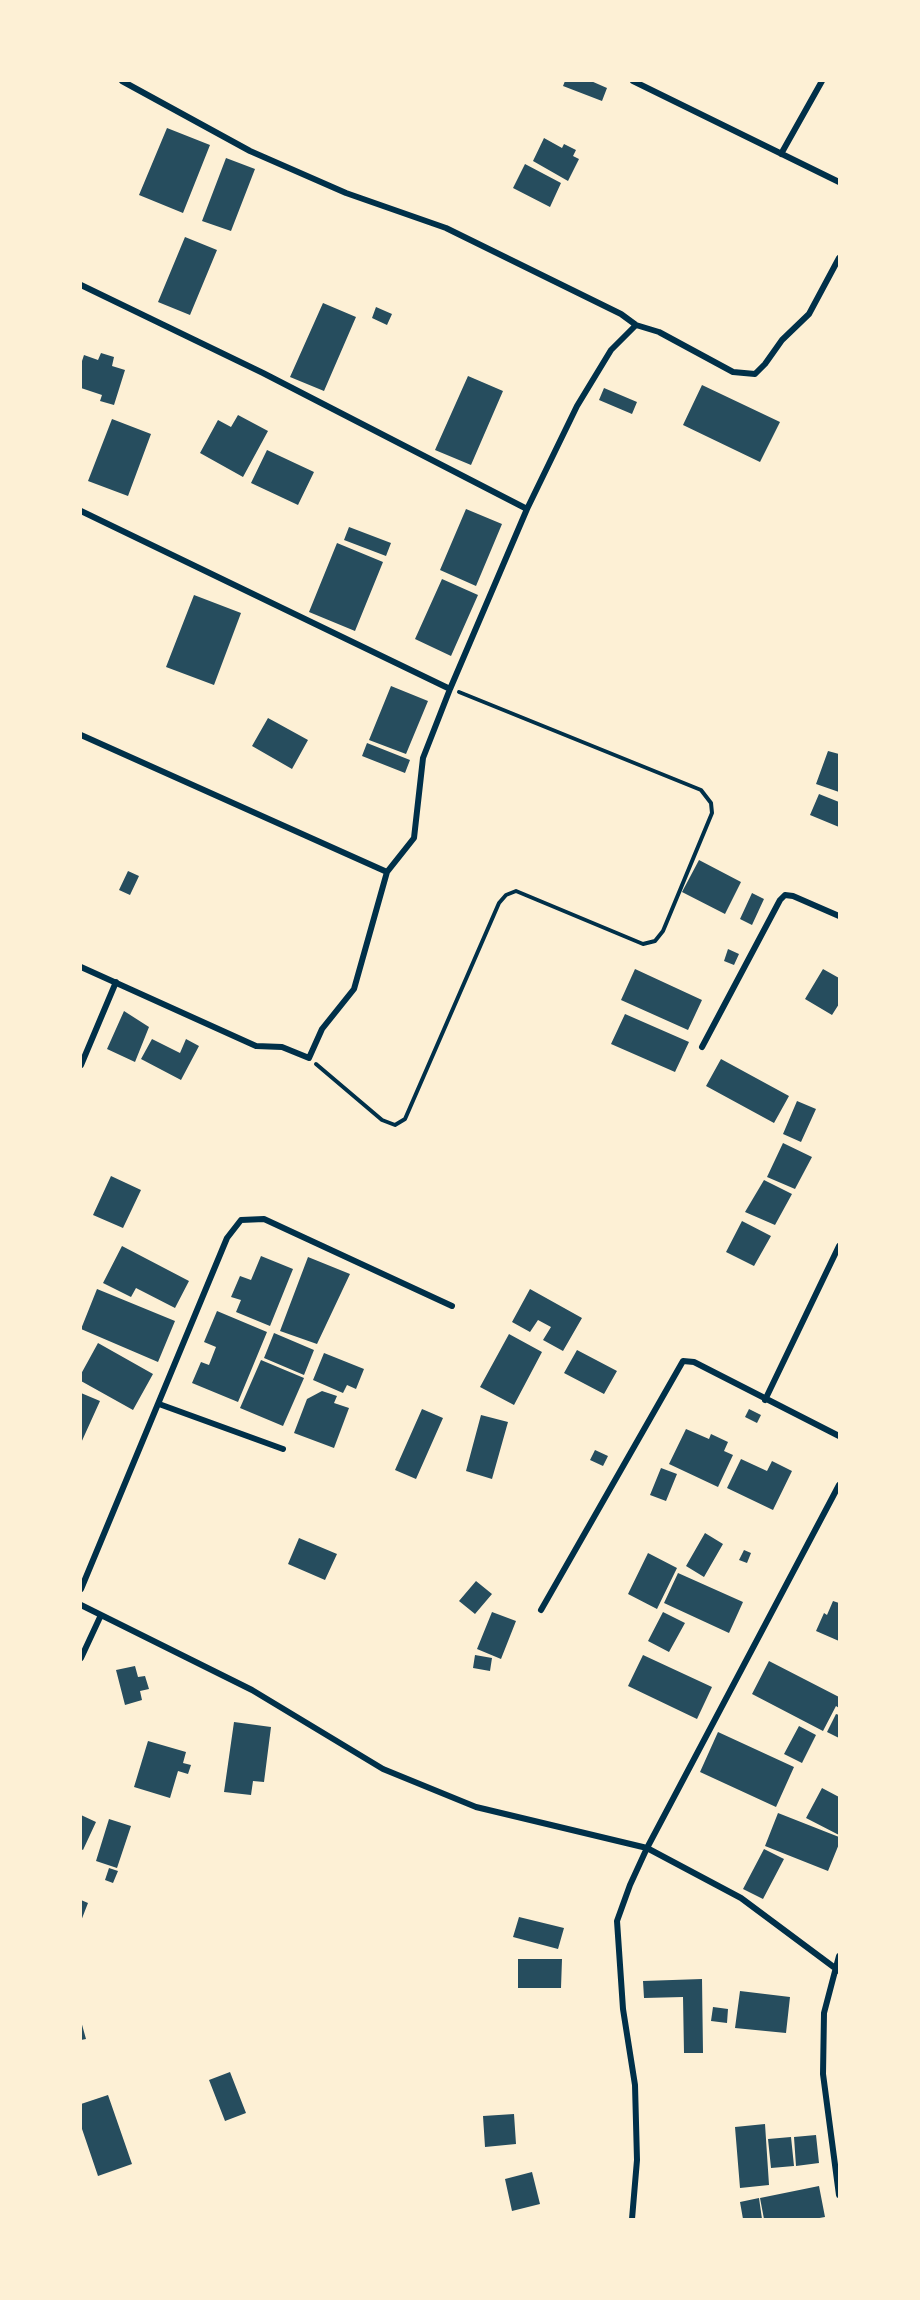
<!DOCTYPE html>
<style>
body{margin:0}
#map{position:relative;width:920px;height:2300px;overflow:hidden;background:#fdf0d5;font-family:"Roboto Condensed",sans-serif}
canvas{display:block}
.frame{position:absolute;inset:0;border:82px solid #fdf0d5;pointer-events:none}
</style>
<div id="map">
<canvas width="920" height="2300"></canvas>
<div class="frame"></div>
</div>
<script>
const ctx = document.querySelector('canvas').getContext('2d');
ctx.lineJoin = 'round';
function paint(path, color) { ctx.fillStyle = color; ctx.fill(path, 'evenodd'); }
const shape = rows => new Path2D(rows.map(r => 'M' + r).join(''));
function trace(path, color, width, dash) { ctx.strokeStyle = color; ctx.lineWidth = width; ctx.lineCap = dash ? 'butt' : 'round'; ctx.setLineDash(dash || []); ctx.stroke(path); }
paint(shape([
 [565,81,591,81,607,88,602,101,563,86],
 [167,128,210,145,183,213,139,195],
 [544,138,562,148,564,144,576,150,573,156,579,159,568,181,533,161],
 [226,158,255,169,231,231,202,221],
 [525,164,561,183,550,207,513,188],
 [185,237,217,250,190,315,158,302],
 [323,303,356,317,324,391,290,377],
 [376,307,392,314,387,325,372,318],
 [101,353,114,357,112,366,125,370,114,405,100,401,102,395,81,388,81,364,84,355,98,360],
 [468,376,503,391,471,465,435,450],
 [702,385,780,422,760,462,683,425],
 [604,388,637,402,632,414,599,400],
 [238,415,268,431,243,477,200,453,218,420,231,427],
 [112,419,151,434,128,496,88,481],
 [267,450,314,472,298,505,251,483],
 [466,509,502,524,476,586,440,570],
 [349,527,391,543,386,556,344,540],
 [337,543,383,562,355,631,309,612],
 [442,579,478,595,451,656,415,639],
 [194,595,241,613,214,685,166,667],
 [391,686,428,701,406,754,369,740],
 [268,718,308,740,292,769,252,746],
 [367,743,410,760,405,773,362,756],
 [828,751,839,754,839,792,816,784],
 [819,794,839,802,839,827,810,815],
 [699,860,741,882,725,914,682,892],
 [128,871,139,876,130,895,119,890],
 [752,893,764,899,752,925,740,919],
 [728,949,739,954,734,965,724,961],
 [635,969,702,1000,688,1030,621,1000],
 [823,969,839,978,839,1004,832,1015,805,999],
 [124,1011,149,1027,135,1062,107,1049],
 [625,1014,689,1042,675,1072,611,1044],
 [152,1039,180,1053,186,1039,199,1046,181,1080,141,1059],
 [721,1059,789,1096,774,1123,706,1086],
 [797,1101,816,1109,801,1142,783,1134],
 [783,1143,812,1157,795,1189,767,1177],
 [111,1176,141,1190,123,1228,93,1215],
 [764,1180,792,1194,775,1225,745,1212],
 [742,1221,771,1236,754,1266,726,1252],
 [122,1246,189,1281,175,1308,136,1288,131,1297,103,1283],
 [261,1256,293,1269,270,1326,236,1312,241,1300,231,1297,240,1276,251,1280],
 [308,1257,350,1274,317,1344,280,1331],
 [97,1289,175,1321,158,1362,81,1329],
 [530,1289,582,1318,563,1351,543,1340,551,1327,538,1320,530,1332,512,1322],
 [217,1311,267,1332,238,1402,192,1383,201,1362,209,1365,216,1347,204,1342],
 [274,1333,314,1350,304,1375,264,1358],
 [509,1334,542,1352,514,1405,480,1387],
 [98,1343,153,1374,133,1410,81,1381,81,1374],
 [577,1350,617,1371,604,1394,564,1373],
 [324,1353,364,1369,356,1389,347,1385,343,1393,313,1380],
 [261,1360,304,1378,283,1426,240,1408],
 [322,1391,337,1396,334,1403,349,1408,334,1448,294,1433,307,1399],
 [81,1393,100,1401,81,1443],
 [422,1409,443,1418,416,1479,395,1470],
 [749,1409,761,1415,757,1423,745,1417],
 [481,1415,508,1422,492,1479,466,1471],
 [686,1429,709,1439,711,1434,728,1442,724,1451,733,1455,718,1487,669,1464],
 [595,1450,608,1456,603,1466,590,1460],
 [741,1459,767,1471,772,1461,792,1471,773,1510,727,1488],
 [661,1468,677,1474,666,1501,650,1495],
 [705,1533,723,1544,704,1577,686,1566],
 [299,1538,337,1554,325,1580,288,1564],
 [744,1550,751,1553,747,1563,739,1560],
 [648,1553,677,1568,657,1609,628,1594],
 [678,1573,743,1602,729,1633,664,1603],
 [476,1581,492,1594,475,1614,459,1601],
 [833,1601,839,1603,839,1641,816,1631,824,1613,827,1615],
 [492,1612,516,1621,501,1659,477,1649],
 [663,1612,685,1623,669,1652,648,1641],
 [475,1655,492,1658,490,1671,473,1668],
 [643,1655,712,1687,697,1719,628,1686],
 [769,1661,839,1697,839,1708,836,1706,823,1731,752,1694],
 [135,1666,138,1677,145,1676,149,1689,140,1691,142,1700,125,1705,116,1670],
 [836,1714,839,1715,839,1738,827,1732],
 [234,1722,271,1727,264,1782,253,1781,251,1795,224,1792],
 [799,1726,816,1735,802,1763,784,1754],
 [718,1732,794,1767,776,1807,700,1772],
 [148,1741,186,1752,183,1763,191,1765,188,1774,178,1771,170,1798,134,1787],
 [822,1788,839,1797,839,1835,806,1818],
 [778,1813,839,1837,839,1844,828,1871,765,1846],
 [81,1815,96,1822,83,1850,81,1849],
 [109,1819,131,1826,117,1868,96,1861],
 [764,1849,784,1859,763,1899,743,1889],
 [109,1868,118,1871,113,1883,105,1880],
 [81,1900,88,1903,81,1921],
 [519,1917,564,1928,558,1949,513,1937],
 [518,1959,562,1959,561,1988,518,1988],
 [702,1979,703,2053,684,2053,683,1997,644,1998,643,1981],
 [740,1991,790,1997,786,2033,735,2028],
 [713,2007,728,2009,727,2023,711,2021],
 [81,2021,86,2039,81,2040],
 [230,2072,246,2113,225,2121,209,2080],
 [108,2095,132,2164,98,2176,81,2126,81,2104],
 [514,2114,516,2144,485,2147,483,2116],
 [765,2124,769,2185,740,2188,735,2127],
 [816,2135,819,2163,796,2166,794,2137],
 [791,2137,794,2166,771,2168,768,2139],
 [532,2172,540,2204,512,2211,505,2179],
 [819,2186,825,2217,814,2219,764,2219,760,2198],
 [759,2198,762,2219,743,2219,740,2202]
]), '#264d5e');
trace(shape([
 [316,1064,382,1120,395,1125,405,1119,499,903,506,895,516,891,643,944,655,941,663,931,712,813,711,803,701,790,459,692]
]), '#003049', 4);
trace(shape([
 [122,81,250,151,346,193,446,228,621,314,636,325,659,332,733,372,755,374,765,364,782,340,809,314,839,258],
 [633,81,839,182],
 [781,154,822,81],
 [81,285,263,373,527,509],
 [81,511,450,689],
 [81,735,387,872],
 [81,967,256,1046,282,1047,309,1058,322,1029,354,989,387,872,414,838,423,758,450,689,527,509,577,406,611,350,636,325],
 [702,1047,780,900,785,895,793,896,839,916],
 [81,1065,116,982],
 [765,1400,839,1246],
 [159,1404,283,1449],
 [81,1589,227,1238,241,1220,264,1219,452,1306],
 [81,1605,252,1690,383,1769,476,1807,647,1848,741,1898,839,1971],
 [541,1610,683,1361,694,1362,839,1436],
 [81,1658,101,1615],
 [839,1956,824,2013,823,2074,839,2195],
 [632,2219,637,2160,635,2085,623,2009,617,1921,630,1885,647,1848,839,1485]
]), '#003049', 6);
</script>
